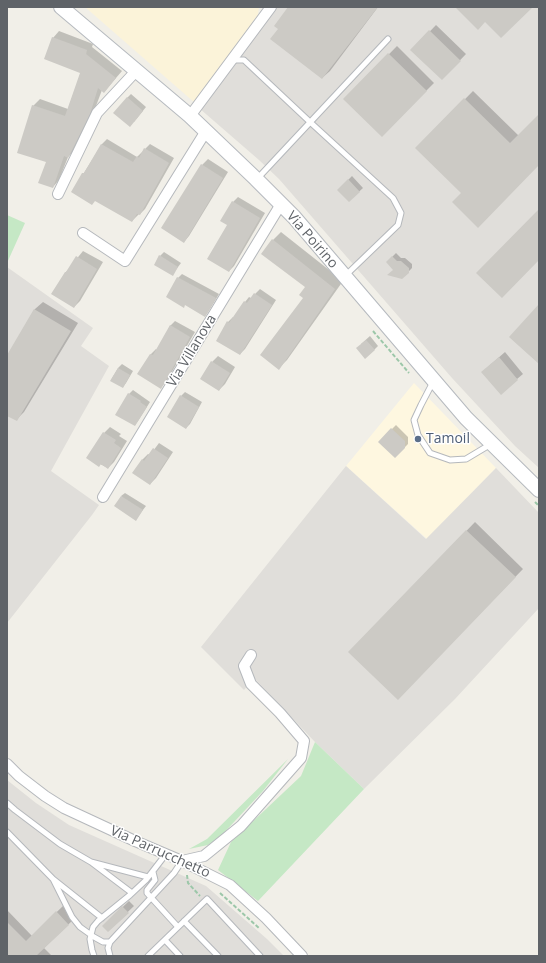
<!DOCTYPE html>
<style>
body{margin:0}
#map{position:relative;width:546px;height:963px;overflow:hidden;background:#f1efe8;font-family:"Open Sans",sans-serif}
canvas{display:block}
.frame{position:absolute;inset:0;border:8px solid #5f6368;pointer-events:none}
</style>
<div id="map">
<canvas width="546" height="963"></canvas>
<div class="frame"></div>
</div>
<script>
const ctx = document.querySelector('canvas').getContext('2d');
ctx.lineJoin = 'round';
function paint(path, color) { ctx.fillStyle = color; ctx.fill(path, 'evenodd'); }
const shape = rows => new Path2D(rows.map(r => 'M' + r).join(''));
function trace(path, color, width, dash) { ctx.strokeStyle = color; ctx.lineWidth = width; ctx.lineCap = dash ? 'butt' : 'round'; ctx.setLineDash(dash || []); ctx.stroke(path); }
function write(font, color, halo, rows, align = 'center') {
  ctx.font = font + ' "Open Sans",sans-serif'; ctx.lineWidth = 3; ctx.setLineDash([]); ctx.textBaseline = 'middle'; ctx.strokeStyle = halo; ctx.fillStyle = color; for (const [text, x, y, turn = 0] of rows) {
    ctx.save(); ctx.translate(x, y); ctx.rotate((+turn || 0) * Math.PI / 180); ctx.textAlign = isNaN(turn) ? turn : align; if (halo) ctx.strokeText(text, 0, 0); ctx.fillText(text, 0, 0); ctx.restore();
  }
}
paint(shape([
 [414,383,496,468,427,539,346,466]
]), '#fef7e0');
paint(shape([
 [276,7,539,7,539,468,515,446,452,378,279,179,259,160,199,108],
 [7,267,93,328,81,346,109,366,51,471,99,505,92,515,7,623],
 [346,466,426,539,496,468,539,513,539,608,455,699,364,789,315,742,254,678,244,690,201,647],
 [7,780,36,803,69,825,206,886,267,939,284,956,7,956]
]), '#e0deda');
paint(shape([
 [7,215,25,223,7,263],
 [315,742,364,789,258,901,218,870,231,842,301,776],
 [288,759,263,791,220,837,208,845,189,849,207,839]
]), '#c5e8c5');
paint(shape([
 [85,7,259,7,256,28,195,103]
]), '#fbf3d9');
paint(shape([
 [290,7,378,7,330,71,322,78,280,29],
 [436,25,466,54,442,79,412,50],
 [59,31,93,44,92,47,122,71,104,92,102,90,96,106,75,150,68,157,59,180,53,187,33,106,40,99,68,109,81,72,53,38],
 [397,46,434,83,382,135,345,99],
 [473,91,519,136,539,115,539,164,463,193,417,148],
 [131,94,146,107,134,122,127,98],
 [107,139,137,157,150,144,174,158,145,209,140,214,139,214,132,221,95,200,72,192,102,144],
 [208,159,228,172,189,236,184,242,202,165],
 [352,176,363,188,349,201,338,190],
 [238,197,265,213,234,266,229,271,228,225,233,202],
 [281,232,343,281,287,360,279,368,305,298,307,287,263,254,273,240],
 [83,251,103,262,80,301,74,307,66,272],
 [164,252,181,263,172,275,160,256],
 [396,253,401,258,405,258,412,264,412,268,402,278,387,262],
 [182,274,219,294,208,312,205,316,178,278],
 [260,289,276,300,245,349,240,354,217,340,228,322,233,317,234,318,245,302,249,297,251,298],
 [43,302,78,323,24,412,16,420,7,414,7,357,35,309],
 [175,321,195,332,166,382,161,387,139,374,151,354,156,349,157,350,170,326],
 [370,336,378,346,374,350,361,344],
 [505,352,523,374,517,379,489,366],
 [218,356,235,367,225,384,219,390,212,362],
 [122,364,133,371,126,383,123,387,111,380,118,368],
 [133,390,150,402,138,421,135,425,129,394],
 [185,392,202,402,190,424,186,428,181,396],
 [396,425,408,437,408,444,395,457,379,442],
 [110,427,121,434,119,436,127,441,114,462,108,468,88,458,104,433],
 [159,443,173,452,156,478,150,484,142,460,148,454,150,455],
 [125,493,146,506,136,519,121,496],
 [475,522,523,569,398,698,350,652],
 [129,901,134,906,108,931,103,926],
 [63,906,74,919,44,948,52,956,7,956,7,910,32,936]
]), '#0003');
paint(shape([
 [288,7,378,7,322,79,270,39,278,29,274,26],
 [455,7,533,7,501,38,485,22,478,30],
 [429,30,461,61,442,80,410,50],
 [52,37,87,50,86,54,116,78,104,93,98,88,90,114,68,158,64,156,53,188,38,183,46,162,17,153,32,105,65,116,80,73,44,59],
 [388,53,427,91,382,137,343,99],
 [127,97,143,111,130,127,113,113],
 [464,98,510,143,539,114,539,165,478,228,452,202,461,193,415,148],
 [101,144,133,162,137,156,139,158,144,148,169,163,140,215,137,214,132,222,95,201,92,205,71,192,82,173,84,173],
 [201,164,223,178,184,243,161,228],
 [348,179,360,192,349,202,337,190],
 [232,201,260,218,229,272,207,259,227,225,220,221],
 [539,209,539,260,502,298,476,273],
 [272,239,335,289,279,370,260,355,303,298,299,295,305,287,261,254],
 [159,255,178,267,173,276,154,265],
 [76,256,97,269,74,308,51,294,65,272,66,272],
 [392,256,397,261,401,261,409,268,409,273,402,279,387,275,393,270,386,262],
 [177,277,216,298,205,317,185,305,184,308,166,297],
 [254,293,272,305,240,355,216,341,227,321,229,323,244,301,247,303],
 [539,304,539,364,509,337],
 [34,309,71,331,17,421,7,416,7,355],
 [170,325,190,337,161,389,137,374,150,354,153,355],
 [366,340,375,350,365,359,356,348],
 [499,357,518,380,501,395,481,372],
 [211,361,230,373,219,391,200,379],
 [118,368,130,375,123,388,110,381],
 [128,393,141,401,140,402,147,407,135,426,115,415],
 [180,395,199,407,186,429,167,417],
 [391,428,405,441,405,448,395,458,378,442],
 [103,432,116,440,114,443,121,448,108,469,101,464,99,467,86,458],
 [153,448,168,458,150,485,132,473,142,459,144,461],
 [121,496,143,510,136,521,114,506],
 [466,530,516,577,398,700,348,652],
 [122,906,129,913,108,932,102,926],
 [56,911,69,925,36,956,7,956,7,922,26,941]
]), '#cccac5');
const lane = shape([
 [233,60,244,60,310,122,393,198,401,213,398,225,345,276],
 [257,179,388,39],
 [433,382,421,405,414,420,418,435,430,453,450,460,466,459,491,444],
 [7,803,15,810,60,844,91,862],
 [7,832,53,879],
 [153,872,155,880,147,890,147,893,178,927],
 [132,893,91,862,148,877],
 [102,918,53,879,72,917,80,927,94,937,103,942,110,942],
 [184,921,218,956],
 [165,940,180,956],
 [94,956,92,950,90,939,93,927,98,921,130,895,146,880,166,854],
 [110,956,108,948,110,942,174,873,182,861],
 [148,956,207,899,260,956]
]);
const street = shape([
 [190,116,271,7],
 [58,194,97,113,137,70],
 [83,233,125,261,206,131],
 [103,497,281,204],
 [7,764,19,776,45,796,64,808,135,841,182,861,230,885,266,918,302,956],
 [182,861,204,856,241,826,301,758,304,741,280,713,251,684,244,666,251,655]
]);
const secondary = shape([
 [61,7,190,116,256,179,294,217,466,418,539,490]
]);
trace(lane, '#b5b8bc', 7);
trace(street, '#b5b8bc', 12);
trace(secondary, '#b6babf', 16);
trace(shape([
 [373,331,409,373],
 [535,502,539,506],
 [187,875,188,883,200,896],
 [220,893,260,929]
]), '#9cc7a9', 2, [4, 2]);
trace(lane, '#fff', 5);
trace(street, '#fff', 10);
trace(secondary, '#fff', 14);
for (const [x, y, r, color] of [
 [418,439,4,"#5c6f8a"]
]) { const dot = new Path2D(); dot.arc(x, y, r, 0, 2 * Math.PI); ctx.fillStyle = color; ctx.fill(dot); trace(dot, '#fff', 1.5); }
write('14px', '#5f6368', '#fff', [
 ["Via Poirino",312,240,49],
 ["Via Villanova",192,351,-59],
 ["Via Parrucchetto",160,852,24]
]);
write('14px', '#4e5e75', '#fff', [
 ["Tamoil",426,439]
], 'left');
</script>
